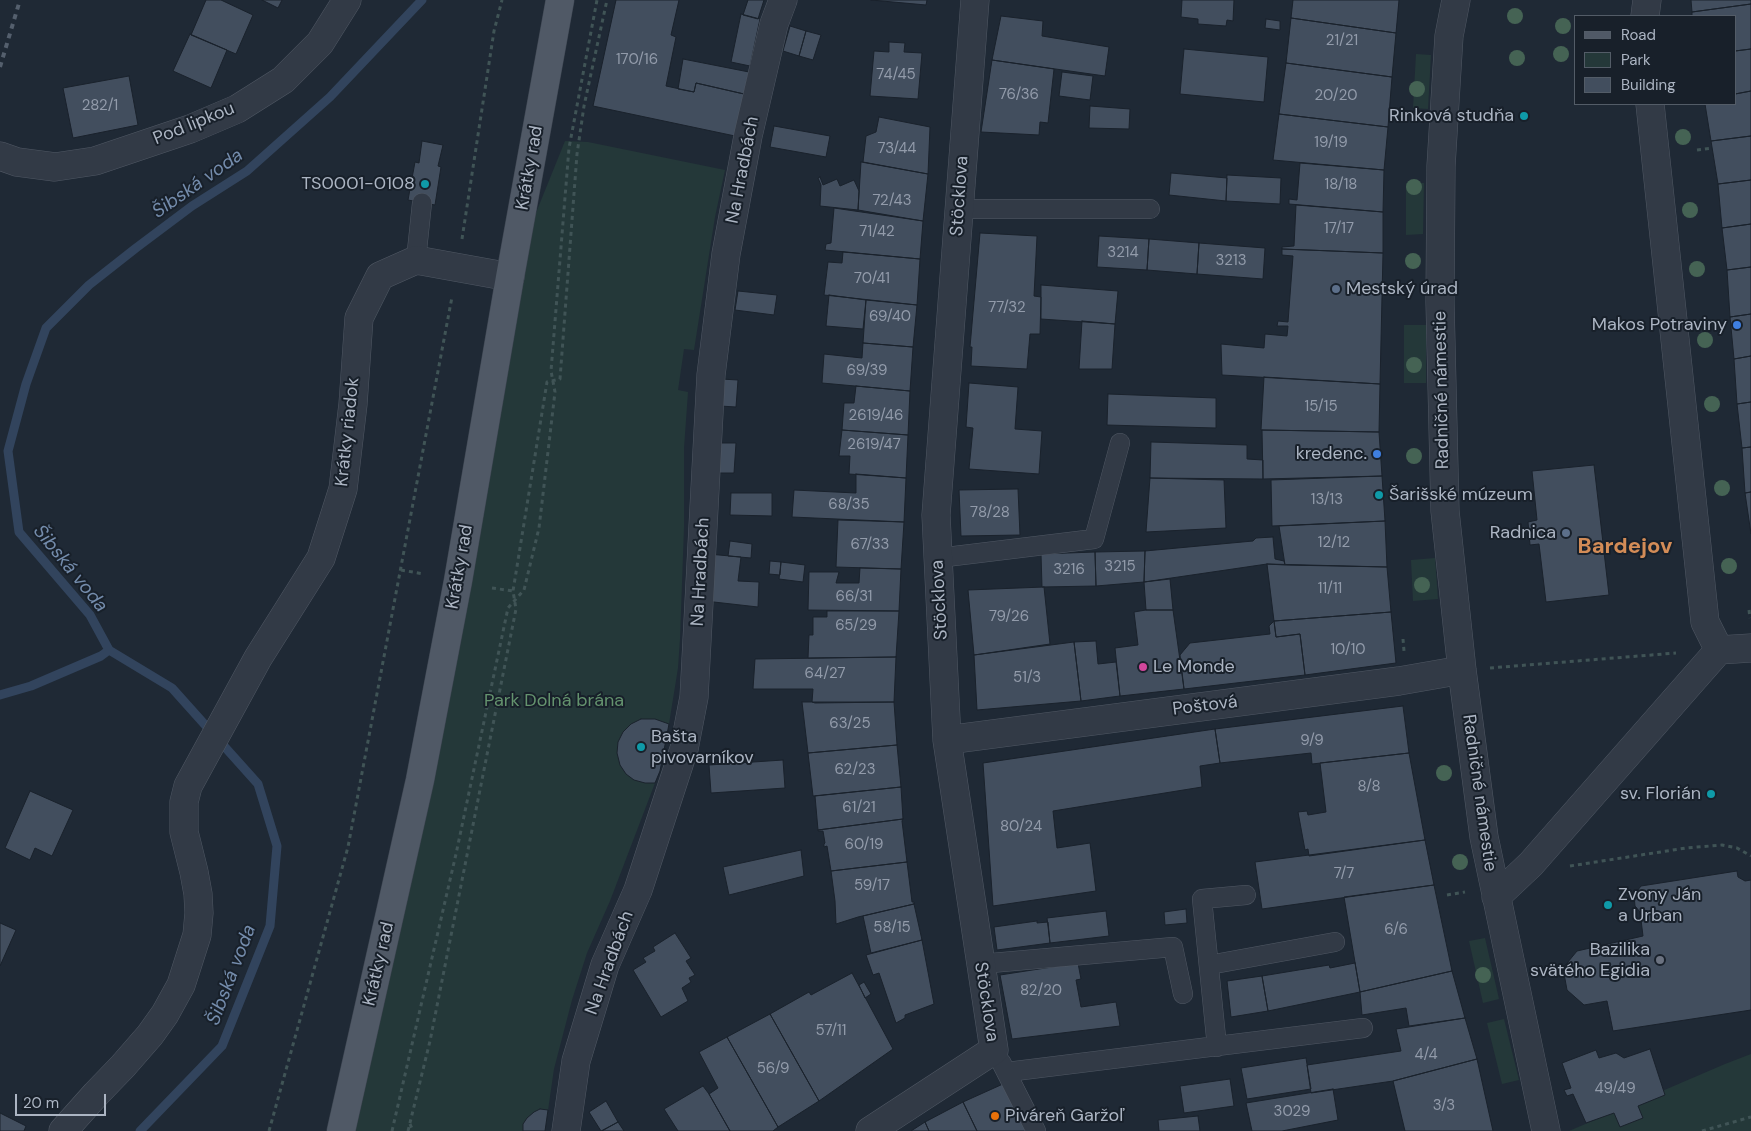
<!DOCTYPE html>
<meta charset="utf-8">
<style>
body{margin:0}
#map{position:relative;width:1751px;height:1131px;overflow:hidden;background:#1f2935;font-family:"DM Sans",sans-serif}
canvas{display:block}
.legend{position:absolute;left:1574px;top:15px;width:162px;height:90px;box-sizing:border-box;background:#18202a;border:1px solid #535c67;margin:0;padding:6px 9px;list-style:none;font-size:15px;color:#acb5c3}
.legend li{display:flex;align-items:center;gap:10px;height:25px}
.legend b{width:25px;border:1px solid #535c67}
.scale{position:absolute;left:15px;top:1094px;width:91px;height:22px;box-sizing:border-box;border:2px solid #acb5c3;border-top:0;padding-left:6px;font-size:15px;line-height:18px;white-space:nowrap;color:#acb5c3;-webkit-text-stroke:4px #18202a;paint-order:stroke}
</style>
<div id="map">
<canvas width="1751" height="1131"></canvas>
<ul class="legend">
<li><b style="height:6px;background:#505966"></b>Road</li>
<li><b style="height:14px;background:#243839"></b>Park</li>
<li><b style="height:14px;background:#424e5e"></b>Building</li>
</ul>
<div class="scale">20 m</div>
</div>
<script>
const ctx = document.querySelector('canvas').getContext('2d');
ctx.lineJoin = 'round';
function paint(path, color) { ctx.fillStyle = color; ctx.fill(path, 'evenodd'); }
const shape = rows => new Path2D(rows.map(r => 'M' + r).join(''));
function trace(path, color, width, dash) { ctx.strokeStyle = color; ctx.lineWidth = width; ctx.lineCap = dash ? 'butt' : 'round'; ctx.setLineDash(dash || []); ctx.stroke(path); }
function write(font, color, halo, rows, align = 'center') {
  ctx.font = font + ' "DM Sans",sans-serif'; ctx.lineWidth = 4; ctx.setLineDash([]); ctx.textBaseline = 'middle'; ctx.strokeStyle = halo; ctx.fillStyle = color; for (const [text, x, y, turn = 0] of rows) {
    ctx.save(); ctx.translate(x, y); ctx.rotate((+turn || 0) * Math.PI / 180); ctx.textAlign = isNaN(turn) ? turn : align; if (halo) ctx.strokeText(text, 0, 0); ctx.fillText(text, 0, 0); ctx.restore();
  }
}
paint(shape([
 [1416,54,1431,55,1428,109,1413,108],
 [565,141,588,142,725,170,715,217,694,350,684,349,678,390,688,392,684,448,684,527,680,639,678,668,669,724,655,783,610,901,587,953,572,1000,554,1069,545,1131,341,1131,510,277],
 [1406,183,1424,183,1423,234,1406,235],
 [1404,325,1426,325,1426,383,1404,383],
 [1435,558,1438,599,1413,601,1411,560],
 [1485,938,1499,999,1483,1003,1469,941],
 [1504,1019,1519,1080,1502,1084,1487,1023],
 [1751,1054,1751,1131,1569,1131,1725,1064]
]), '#243839');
trace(shape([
 [0,695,31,686,101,656,109,650],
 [140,1131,222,1046,270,926,277,846,258,784,172,688,109,650,90,615,19,532,8,451,26,384,46,328,89,285,136,248,192,206,247,171,330,97,422,0]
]), '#32445d', 9);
const building = shape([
 [206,0,221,0,253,15,236,54,191,35,206,0],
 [262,0,282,0,278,8,262,0],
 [616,0,679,0,671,35,676,37,666,86,694,92,696,83,744,94,735,136,593,106,616,0],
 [748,0,764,0,758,19,743,15,748,0],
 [871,0,927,0,926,5,871,0],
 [1182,0,1234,0,1233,21,1227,20,1226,26,1198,24,1198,19,1181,17,1182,0],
 [1293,0,1399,0,1396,33,1291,18,1293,0],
 [1691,0,1751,0,1751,4,1692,12,1691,0],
 [1751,4,1751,49,1735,51,1735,16,1692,16,1692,12,1751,4],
 [741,14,760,19,750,66,731,62,741,14],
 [1001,16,1043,21,1042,36,1109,47,1105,76,992,60,1001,16],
 [1291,18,1396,33,1392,77,1286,63,1291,18],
 [1266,19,1280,21,1280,30,1265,28,1266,19],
 [790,26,806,31,799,56,783,51,790,26],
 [806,31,821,35,813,60,799,56,806,31],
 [190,34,227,50,211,88,173,71,190,34],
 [889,42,905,43,904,52,922,53,918,99,870,96,874,51,889,52,889,42],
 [1184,49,1268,57,1264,102,1180,94,1184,49],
 [1751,49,1751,91,1735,94,1735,51,1751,49],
 [683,59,749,72,744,94,696,83,694,92,678,89,683,59],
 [992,60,1054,69,1048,123,1040,122,1039,135,981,132,992,60],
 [1286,63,1392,77,1388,127,1279,114,1286,63],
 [1062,72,1093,76,1090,100,1059,96,1062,72],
 [129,76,138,125,73,138,63,88,129,76],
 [1751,91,1751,136,1711,141,1705,104,1735,104,1735,94,1751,91],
 [1090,106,1130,109,1129,129,1089,128,1090,106],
 [1279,114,1388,127,1384,170,1273,160,1279,114],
 [879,117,930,127,928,174,863,162,866,136,876,132,879,117],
 [774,126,830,136,826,157,770,147,774,126],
 [1751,136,1751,180,1718,184,1711,141,1751,136],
 [422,141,443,145,438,166,441,167,435,205,408,200,415,162,419,163,422,141],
 [861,162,928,174,923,221,858,210,861,162],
 [1300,163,1384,170,1383,212,1289,204,1289,199,1297,200,1300,163],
 [1171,173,1227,178,1226,201,1169,195,1171,173],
 [1227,175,1281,178,1280,204,1226,201,1227,175],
 [820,177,823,185,837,179,840,186,854,180,859,191,858,210,820,206,821,185,818,178,820,177],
 [1751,180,1751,224,1722,228,1718,184,1751,180],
 [1296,205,1383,212,1383,253,1282,249,1282,247,1294,246,1296,205],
 [834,208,923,221,920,259,825,250,826,244,831,243,834,208],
 [1751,224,1751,267,1727,270,1722,228,1751,224],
 [980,233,1037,236,1034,296,1041,297,1040,334,1030,334,1027,369,971,366,972,347,970,347,980,233],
 [1099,236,1149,239,1147,270,1097,267,1099,236],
 [1149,239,1199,243,1197,274,1147,270,1149,239],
 [1199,243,1265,248,1263,279,1197,274,1199,243],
 [1282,249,1383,253,1380,384,1222,375,1221,344,1264,348,1265,334,1287,336,1288,326,1277,326,1278,321,1288,322,1293,256,1282,255,1282,249],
 [843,252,920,259,917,305,824,295,828,262,842,263,843,252],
 [1751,267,1751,314,1730,317,1727,270,1751,267],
 [1041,285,1118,291,1115,324,1041,319,1041,285],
 [738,291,777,295,774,315,735,310,738,291],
 [829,295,866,300,863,329,826,326,829,295],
 [866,300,917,305,913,347,863,343,866,300],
 [1751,314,1751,356,1734,359,1730,317,1751,314],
 [1082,321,1115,324,1112,369,1079,369,1082,321],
 [863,343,913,347,910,391,822,383,824,354,862,358,863,343],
 [1751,356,1751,402,1737,404,1734,359,1751,356],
 [1264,377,1380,384,1379,432,1261,430,1264,377],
 [721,379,738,380,736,407,720,406,721,379],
 [969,383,1018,387,1015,429,1042,431,1039,474,969,469,973,428,966,427,969,383],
 [856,386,910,391,908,435,842,430,844,403,854,403,856,386],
 [1108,394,1216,398,1216,428,1107,425,1108,394],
 [1751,402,1751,447,1742,448,1737,404,1751,402],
 [842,430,908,435,906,478,849,474,850,456,839,456,842,430],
 [1262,430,1379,432,1382,476,1263,479,1262,430],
 [1151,442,1247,445,1247,459,1263,460,1263,479,1150,478,1151,442],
 [719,443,736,443,734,473,718,473,719,443],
 [1751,447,1751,492,1745,493,1742,448,1751,447],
 [1594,465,1609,595,1546,602,1539,544,1530,545,1528,522,1537,520,1532,471,1594,465],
 [856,474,906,478,904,522,792,517,794,490,856,493,856,474],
 [1382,476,1385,521,1272,526,1271,480,1382,476],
 [1150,478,1224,480,1226,528,1146,532,1150,478],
 [1018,489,1020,535,961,536,959,490,1018,489],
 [1751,492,1751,534,1745,493,1751,492],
 [731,493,772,493,772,516,730,515,731,493],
 [838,520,904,522,901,569,836,567,838,520],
 [1385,521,1387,567,1285,565,1279,526,1385,521],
 [1273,537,1275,559,1284,561,1285,565,1267,564,1144,582,1145,551,1253,541,1256,538,1273,537],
 [730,541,752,544,751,558,728,556,730,541],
 [1145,551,1144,582,1096,586,1095,552,1145,551],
 [1095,552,1096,586,1042,587,1041,554,1095,552],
 [708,554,741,557,738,581,759,582,758,607,705,601,708,554],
 [770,561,781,562,780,575,769,574,770,561],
 [781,562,805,565,803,582,779,579,781,562],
 [1267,564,1387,567,1391,612,1274,621,1267,564],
 [860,568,901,569,899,611,808,610,809,572,839,572,836,583,859,583,860,568],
 [1170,579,1173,610,1146,610,1144,582,1170,579],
 [1044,587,1050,644,974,655,968,590,1044,587],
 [1146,610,1173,610,1184,689,1120,696,1115,648,1138,645,1134,612,1146,610],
 [827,611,899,611,896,657,808,658,809,635,813,635,813,617,827,617,827,611],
 [1391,612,1396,663,1305,675,1300,634,1276,637,1274,621,1391,612],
 [1274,621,1276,637,1300,634,1305,675,1184,689,1180,655,1190,643,1270,634,1269,626,1274,621],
 [1096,641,1098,664,1116,662,1120,696,1081,701,1074,642,1096,641],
 [1074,642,1081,701,977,710,974,655,1074,642],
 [896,657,894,702,815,703,812,702,813,689,753,689,755,659,896,657],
 [802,702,894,702,897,745,808,753,802,702],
 [1403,706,1409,753,1312,764,1311,753,1220,763,1215,729,1403,706],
 [641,719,655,719,669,724,660,771,655,783,645,783,634,780,626,774,620,765,617,753,618,742,623,732,631,724,641,719],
 [1215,729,1220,763,1200,766,1202,787,1053,811,1057,848,1090,843,1096,891,993,906,983,763,1215,729],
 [897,745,901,787,813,796,808,753,897,745],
 [1409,753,1425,840,1309,856,1308,849,1305,850,1298,812,1307,811,1308,815,1326,812,1320,763,1409,753],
 [783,760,785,788,711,793,709,765,783,760],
 [901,787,903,819,818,830,815,796,901,787],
 [30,791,73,810,52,856,35,848,30,860,5,848,30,791],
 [903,819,902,821,907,862,831,871,827,846,824,847,824,844,825,843,823,831,818,831,818,830,903,819],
 [1425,840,1434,885,1262,909,1255,862,1425,840],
 [801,850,804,876,729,895,723,867,801,850],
 [907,862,912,902,914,902,914,904,858,917,836,924,835,901,831,871,907,862],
 [1737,871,1738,877,1745,881,1751,880,1751,1010,1613,1031,1607,1001,1584,1005,1567,990,1563,968,1577,951,1643,936,1640,912,1635,906,1634,895,1641,886,1737,871],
 [1434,885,1452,971,1360,992,1344,897,1434,885],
 [914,904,922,940,871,953,863,916,914,904],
 [1186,909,1187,923,1165,925,1164,912,1186,909],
 [1106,911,1109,936,1050,943,1047,918,1106,911],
 [1037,921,1037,923,1048,922,1050,943,997,950,994,927,1037,921],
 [0,923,16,930,0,966,0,923],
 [675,933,691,958,686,961,695,975,689,978,691,982,682,988,688,1001,661,1017,633,970,646,962,643,958,655,951,653,947,675,933],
 [922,940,934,1004,905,1015,905,1018,896,1023,879,973,873,975,866,955,922,940],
 [1078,963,1081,979,1076,980,1081,1007,1116,1002,1120,1026,1012,1039,1000,975,1078,963],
 [1355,963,1360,992,1268,1011,1262,976,1329,965,1330,968,1355,963],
 [1452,971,1465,1018,1409,1026,1406,1008,1362,1015,1360,992,1452,971],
 [852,973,893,1049,819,1101,770,1014,809,992,811,995,852,973],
 [1262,976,1268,1011,1231,1017,1227,981,1262,976],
 [864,982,871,994,865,998,859,985,864,982],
 [770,1014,819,1101,778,1127,727,1037,770,1014],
 [1465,1018,1477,1059,1393,1081,1311,1093,1307,1065,1401,1051,1396,1029,1465,1018],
 [727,1037,778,1127,773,1131,730,1131,709,1094,718,1088,699,1052,727,1037],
 [1650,1049,1665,1095,1638,1106,1643,1118,1620,1127,1614,1113,1586,1123,1573,1094,1567,1096,1564,1090,1571,1088,1562,1063,1596,1050,1599,1058,1616,1053,1624,1058,1650,1049],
 [1306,1058,1311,1089,1247,1099,1241,1068,1306,1058],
 [1477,1059,1493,1131,1405,1131,1393,1081,1477,1059],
 [1230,1079,1234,1106,1184,1113,1180,1086,1230,1079],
 [1003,1084,1027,1131,977,1131,963,1102,1003,1084],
 [703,1086,709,1094,730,1131,678,1131,664,1109,703,1086],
 [1333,1089,1338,1120,1282,1131,1252,1131,1246,1103,1333,1089],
 [606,1101,618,1122,601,1131,589,1112,606,1101],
 [963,1102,977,1131,929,1131,925,1122,963,1102],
 [540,1109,548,1110,545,1131,523,1131,523,1124,527,1118,534,1112,540,1109],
 [0,1113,26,1126,24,1131,0,1131,0,1113],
 [1198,1116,1200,1131,1159,1131,1158,1120,1198,1116],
 [618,1122,624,1131,602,1131,618,1122],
 [925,1122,929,1131,911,1131,925,1122]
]);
paint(building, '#424e5e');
trace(building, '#1a222c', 1);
const lane = shape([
 [960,209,1150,209],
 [416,260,422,203],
 [938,558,1094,539,1120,443],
 [980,964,1173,947,1183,994],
 [1209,965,1335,942],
 [1217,1047,1202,899,1246,895],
 [1001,1062,1036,1131],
 [1007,1072,1363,1028]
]);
const street = shape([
 [1456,0,1449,36,1441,166,1440,302,1445,511,1462,670,1484,837,1546,1131],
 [1645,16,1647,0],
 [1650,104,1705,622,1719,650],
 [0,156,17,162,55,167,95,161,190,129,237,109,283,80,320,43,347,0],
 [1719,650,1751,648],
 [947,740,1399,681,1462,670],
 [1496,897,1531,864,1719,650],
 [63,1131,96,1094,123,1066,150,1035,165,1014,181,985,197,935,199,913,198,894,194,872,184,832,184,802,188,786,258,658,321,558,343,489,353,404,359,318,380,276,416,260,510,277],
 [566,1131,576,1061,605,965,638,890,684,749,694,697,711,375,726,254,748,136,774,24,783,0],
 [870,1131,994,1050,947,740,936,515,975,0]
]);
const primary = shape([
 [341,1131,420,780,458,581,510,277,560,0]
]);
trace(lane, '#505864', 20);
trace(street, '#505864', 29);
trace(primary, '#3c4450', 29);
trace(shape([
 [1697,150,1712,148],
 [462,239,494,31,502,0],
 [401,570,424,574],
 [492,588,513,591],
 [1749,610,1750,618],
 [1403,639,1404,651],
 [1490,668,1676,653],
 [1570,866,1686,848,1722,845,1737,848,1751,856],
 [1447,895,1465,892],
 [410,1124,413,1131],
 [269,1131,348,847,452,297],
 [392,1131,456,854,508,608,524,590,539,528,555,392,551,371,569,148,597,0],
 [408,1131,430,1041,516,609,513,591,547,382,560,379,577,154,584,106,607,0],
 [1702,1131,1751,1117]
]), '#405456', 3, [4, 4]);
trace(lane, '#323a46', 19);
trace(street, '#323a46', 28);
trace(primary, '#505966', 28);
trace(shape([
 [0,67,20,0]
]), '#545f6d', 4, [5, 5]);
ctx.fillStyle = '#456354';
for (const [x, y] of [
 [1515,16],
 [1563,26],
 [1561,54],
 [1517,58],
 [1417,89],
 [1683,137],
 [1414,187],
 [1690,210],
 [1413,261],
 [1697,269],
 [1705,340],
 [1414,365],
 [1712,404],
 [1414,456],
 [1722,488],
 [1729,566],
 [1422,585],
 [1444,773],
 [1460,862],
 [1483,975]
]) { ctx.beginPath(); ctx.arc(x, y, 8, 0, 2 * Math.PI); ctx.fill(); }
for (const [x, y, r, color] of [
 [1524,116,5,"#0f9aa8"],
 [425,184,5,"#0f9aa8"],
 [1336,289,5,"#5c6f8a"],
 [1737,325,5,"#3f7fe0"],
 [1377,454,5,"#3f7fe0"],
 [1379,495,5,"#0f9aa8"],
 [1566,533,5,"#5c6f8a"],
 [1143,667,5,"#d1479c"],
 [641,747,5,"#0f9aa8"],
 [1711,794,5,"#0f9aa8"],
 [1608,905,5,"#0f9aa8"],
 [1660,960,5,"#6b7280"],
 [995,1116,5,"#e8710a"]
]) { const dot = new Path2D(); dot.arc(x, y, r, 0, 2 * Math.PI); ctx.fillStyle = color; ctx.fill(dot); trace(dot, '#18202a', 2); }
write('15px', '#929baa', null, [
 ["21/21",1342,41],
 ["170/16",637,60],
 ["74/45",896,75],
 ["76/36",1019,95],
 ["20/20",1336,96],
 ["282/1",100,106],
 ["19/19",1331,143],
 ["73/44",897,149],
 ["18/18",1341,185],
 ["72/43",892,201],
 ["17/17",1339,229],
 ["71/42",877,232],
 ["3214",1123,253],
 ["3213",1231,261],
 ["70/41",872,279],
 ["77/32",1007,308],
 ["69/40",890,317],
 ["69/39",867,371],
 ["15/15",1321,407],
 ["2619/46",876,416],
 ["2619/47",874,445],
 ["13/13",1327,500],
 ["68/35",849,505],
 ["78/28",990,513],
 ["12/12",1334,543],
 ["67/33",870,545],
 ["3215",1120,567],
 ["3216",1069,570],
 ["11/11",1330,589],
 ["66/31",854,597],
 ["79/26",1009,617],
 ["65/29",856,626],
 ["10/10",1348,650],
 ["64/27",825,674],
 ["51/3",1027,678],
 ["63/25",850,724],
 ["9/9",1312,741],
 ["62/23",855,770],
 ["8/8",1369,787],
 ["61/21",859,808],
 ["80/24",1021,827],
 ["60/19",864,845],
 ["7/7",1344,874],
 ["59/17",872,886],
 ["58/15",892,928],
 ["6/6",1396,930],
 ["82/20",1041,991],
 ["57/11",831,1031],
 ["4/4",1426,1055],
 ["56/9",773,1069],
 ["49/49",1615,1089],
 ["3/3",1444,1106],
 ["3029",1292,1112]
]);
write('18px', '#acb5c3', '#18202a', [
 ["Rinková studňa",1514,116],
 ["TS0001-0108",415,184],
 ["Mestský úrad",1346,289,"left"],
 ["Makos Potraviny",1727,325],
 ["kredenc.",1367,454],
 ["Šarišské múzeum",1389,495,"left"],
 ["Radnica",1556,533],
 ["Le Monde",1153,667,"left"],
 ["Bašta",651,737,"left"],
 ["pivovarníkov",651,758,"left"],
 ["sv. Florián",1701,794],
 ["Zvony Ján",1618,895,"left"],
 ["a Urban",1618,916,"left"],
 ["Bazilika",1650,950],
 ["svätého Egidia",1650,971],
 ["Piváreň Garžoľ",1005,1116,"left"]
], 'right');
write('18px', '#acb5c3', '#18202a', [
 ["Pod lipkou",194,124,-22],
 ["Krátky rad",530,168,-80],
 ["Na Hradbách",743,170,-79],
 ["Stöcklova",960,196,-86],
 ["Radničné námestie",1442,390,-91],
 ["Krátky riadok",348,432,-84],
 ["Krátky rad",460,567,-80],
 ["Na Hradbách",701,572,-87],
 ["Stöcklova",940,600,-93],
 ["Poštová",1205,706,-7],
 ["Radničné námestie",1479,793,82],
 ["Na Hradbách",610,963,-70],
 ["Krátky rad",379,964,-77],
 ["Stöcklova",986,1002,81]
]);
write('18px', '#64936e', '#18202a', [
 ["Park Dolná brána",554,701]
]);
write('italic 19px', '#748cac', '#18202a', [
 ["Šibská voda",198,184,-35],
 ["Šibská voda",70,569,51],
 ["Šibská voda",232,975,-69]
]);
write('bold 22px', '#d38c57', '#18202a', [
 ["Bardejov",1625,547]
]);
</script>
